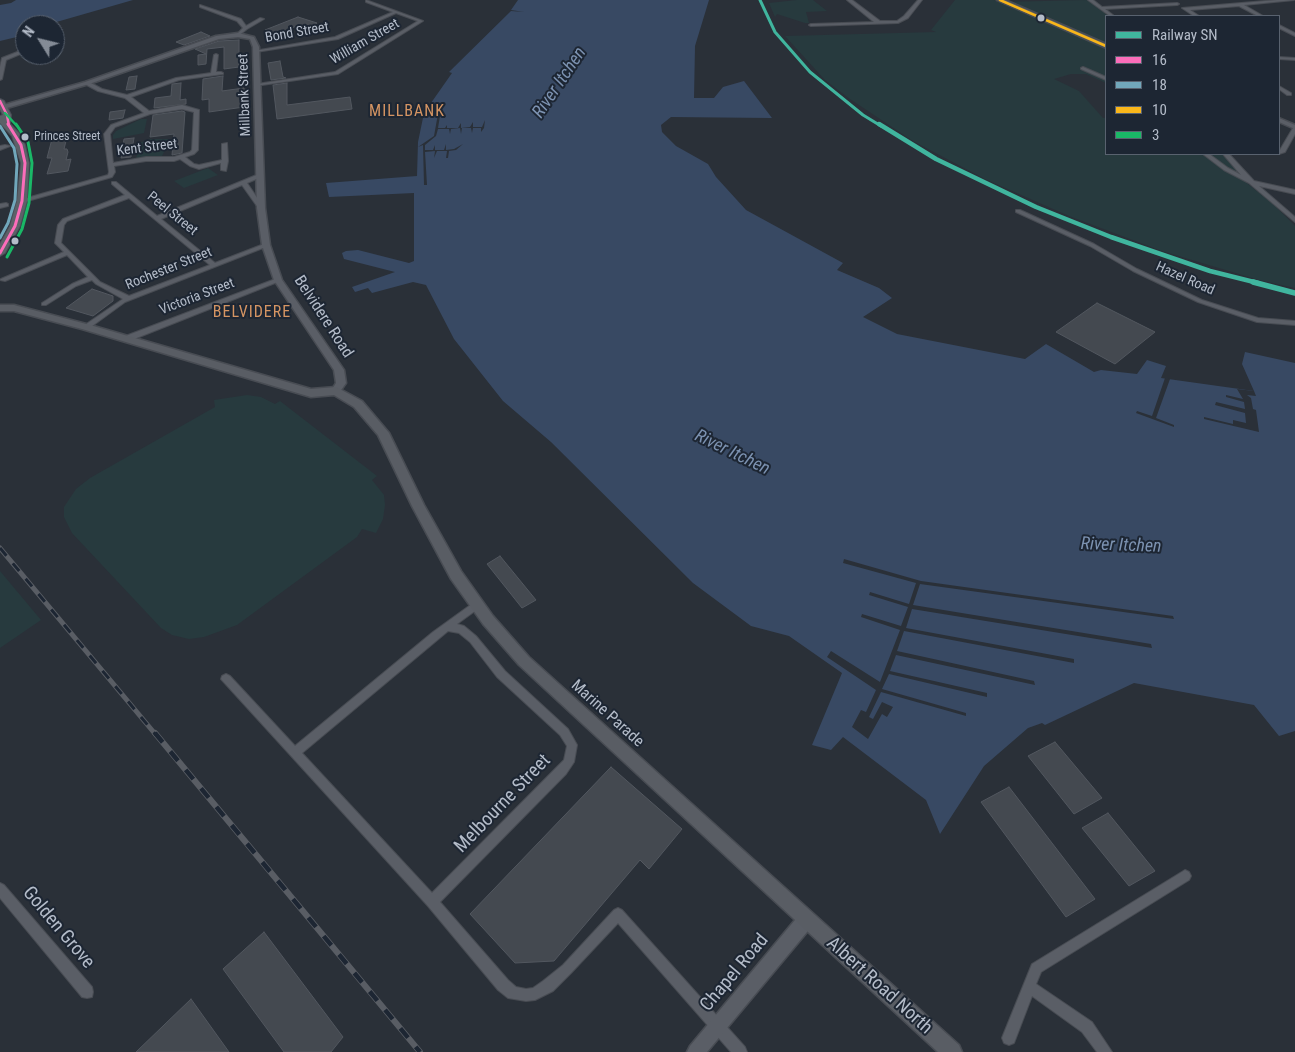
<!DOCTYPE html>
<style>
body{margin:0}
#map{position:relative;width:1295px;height:1052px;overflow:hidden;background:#2a3038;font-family:"Roboto Condensed",sans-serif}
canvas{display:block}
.legend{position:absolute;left:1105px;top:15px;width:175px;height:140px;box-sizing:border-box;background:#1d2633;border:1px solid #59626f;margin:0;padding:6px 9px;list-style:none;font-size:15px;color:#b4bcc9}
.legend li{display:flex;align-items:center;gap:10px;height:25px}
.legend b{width:25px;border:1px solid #59626f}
.north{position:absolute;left:15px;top:15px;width:50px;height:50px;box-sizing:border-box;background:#1d2633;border:1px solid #59626f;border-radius:50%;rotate:306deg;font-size:14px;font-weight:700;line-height:20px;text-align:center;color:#b4bcc9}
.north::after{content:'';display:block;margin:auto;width:18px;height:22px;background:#848b96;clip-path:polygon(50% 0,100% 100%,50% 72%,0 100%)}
</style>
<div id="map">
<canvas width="1295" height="1052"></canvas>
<ul class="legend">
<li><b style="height:6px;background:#40b59e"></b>Railway SN</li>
<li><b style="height:6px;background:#fb6dba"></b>16</li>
<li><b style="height:6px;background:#71a7bb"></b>18</li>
<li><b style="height:6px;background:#f9b61a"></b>10</li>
<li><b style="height:6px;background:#1ab867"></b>3</li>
</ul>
<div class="north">N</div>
</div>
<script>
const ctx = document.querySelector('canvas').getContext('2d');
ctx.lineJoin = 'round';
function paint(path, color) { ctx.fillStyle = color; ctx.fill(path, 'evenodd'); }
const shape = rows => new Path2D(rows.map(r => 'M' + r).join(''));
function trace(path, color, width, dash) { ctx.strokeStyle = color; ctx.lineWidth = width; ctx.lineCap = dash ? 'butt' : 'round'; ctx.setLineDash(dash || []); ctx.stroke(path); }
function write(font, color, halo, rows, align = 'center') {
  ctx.font = font + ' "Roboto Condensed",sans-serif'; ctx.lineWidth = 4; ctx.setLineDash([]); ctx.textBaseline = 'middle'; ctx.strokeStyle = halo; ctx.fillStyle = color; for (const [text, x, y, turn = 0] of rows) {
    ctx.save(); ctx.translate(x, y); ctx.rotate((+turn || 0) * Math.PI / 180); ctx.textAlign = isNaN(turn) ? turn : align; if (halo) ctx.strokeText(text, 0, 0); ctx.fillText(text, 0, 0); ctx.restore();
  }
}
paint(shape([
 [797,0,813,0,827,11,806,12,809,23,805,23,777,14,775,17,769,3],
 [955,0,994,0,999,2,1087,0,1099,8,1109,16,1106,16,1106,83,1086,74,1071,74,1054,79,1079,91,1103,118,1106,118,1106,154,1222,154,1248,184,1272,203,1295,226,1295,288,1259,280,1162,251,1069,216,985,179,913,141,850,99,825,80,785,36,936,32,931,30],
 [141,119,147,119,144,133,113,139,113,135,116,131],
 [150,139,168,139,171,141,171,149,165,150,162,156,136,158,140,147,139,143],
 [208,168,218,175,184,188,174,181],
 [247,395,261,397,275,404,280,401,377,476,372,480,384,495,385,505,383,519,376,533,362,529,357,537,237,625,204,637,189,639,172,635,161,628,72,533,64,517,64,507,76,489,90,478,215,407,214,400],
 [0,571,41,620,0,648]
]), '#273a3e');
paint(shape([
 [16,0,133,0,46,25,25,25,25,35,0,41,0,5,11,3],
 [518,0,709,0,695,46,694,98,714,98,723,87,744,81,772,118,671,117,661,125,662,132,676,146,708,164,716,177,746,210,843,263,837,270,879,288,892,298,863,317,897,334,1025,359,1046,344,1094,372,1101,370,1137,374,1147,360,1166,366,1161,378,1254,391,1242,364,1245,352,1295,363,1295,731,1279,736,1254,705,1134,683,1045,725,1042,723,1028,728,984,766,940,834,926,800,843,737,831,750,812,745,842,673,789,636,751,626,693,583,551,442,503,401,454,339,426,285,413,282,372,293,368,288,355,292,352,287,395,272,344,259,342,253,346,251,358,250,409,263,414,261,414,193,329,197,326,183,417,176,418,142,424,113,452,73,449,72,511,11,524,12,511,10]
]), '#384963');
paint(shape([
 [439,108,441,108,440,116,471,114,440,116,439,122,454,122,439,122,438,128,445,128,447,125,447,128,458,128,461,123,461,128,470,127,473,122,473,127,482,127,485,120,484,128,481,132,481,128,473,128,472,133,471,128,462,128,461,134,460,128,451,129,450,134,449,129,438,129,436,136,425,145,425,150,433,150,435,145,435,150,444,150,446,144,446,150,454,149,463,144,456,150,449,151,448,158,446,158,447,151,437,151,434,158,435,151,425,152,427,185,424,185,423,145,418,147,434,136],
 [1165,378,1170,379,1156,418,1174,425,1174,427,1136,413,1137,411,1152,416],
 [1237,389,1254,391,1256,396,1247,395,1251,398,1253,409,1256,410,1259,432,1204,419,1204,417,1233,424,1233,420,1246,423,1245,413,1215,405,1216,402,1245,409,1244,402,1226,397,1226,395,1243,399],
 [844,559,921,581,1173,616,1174,619,920,584,913,605,1151,644,1152,648,912,609,906,628,1074,659,1074,663,904,631,897,651,1034,681,1035,685,896,655,890,671,987,693,987,697,889,674,882,689,966,713,966,716,881,692,869,717,873,719,882,702,893,707,887,717,882,714,868,739,852,727,861,710,866,712,876,690,827,657,831,651,880,682,900,630,861,617,862,614,901,626,908,607,869,595,870,592,909,604,916,583,843,563]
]), '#2a3038');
const building = shape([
 [298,17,317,23,303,29,297,26,277,34,265,30,298,17],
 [201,32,210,36,184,45,176,42,201,32],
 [239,40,239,67,224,69,224,47,207,49,206,64,198,65,198,55,206,54,195,49,219,41,239,40],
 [280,61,283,77,286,78,271,80,268,63,280,61],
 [137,76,135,89,126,90,129,77,137,76],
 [223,76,222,91,244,88,244,107,209,112,209,99,202,100,203,79,223,76],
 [181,83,180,100,186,99,186,104,154,108,155,98,171,96,172,84,181,83],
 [287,83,287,105,350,97,352,109,277,119,273,85,287,83],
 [125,110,123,118,109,120,110,112,125,110],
 [182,111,185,112,182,153,172,155,174,134,150,137,153,115,182,111],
 [67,137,64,149,67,149,68,152,66,160,71,159,68,171,47,174,52,158,47,158,52,139,67,137],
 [134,138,131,157,121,158,124,139,134,138],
 [92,289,113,296,113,301,93,316,66,308,92,289],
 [1097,303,1155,332,1115,364,1056,332,1097,303],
 [500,556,536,600,522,608,487,564,500,556],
 [1055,742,1102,798,1074,814,1028,756,1055,742],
 [611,767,682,829,649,869,640,860,554,961,515,963,470,914,611,767],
 [1009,787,1095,899,1066,917,981,802,1009,787],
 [1108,813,1155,871,1129,886,1082,828,1108,813],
 [264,932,343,1037,331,1052,284,1052,223,969,264,932],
 [191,999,229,1052,136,1052,191,999]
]);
paint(building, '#444950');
trace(building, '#52575f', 1);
const minor = shape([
 [366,0,423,21,338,74,255,86,255,85,257,84,335,72,418,21,396,13,338,39,256,52,254,51,335,37,393,12,366,2,366,0],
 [847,0,852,0,880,21,897,21,904,16,918,0,922,0,908,18,898,23,811,26,809,25,811,24,874,22,847,0],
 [1088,0,1093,0,1102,7,1177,3,1179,4,1177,5,1105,9,1114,16,1110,16,1088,0],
 [1277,0,1294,0,1244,5,1263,16,1258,16,1239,6,1190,10,1199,16,1194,16,1182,8,1277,0],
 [200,5,241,19,246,26,260,18,264,19,247,29,238,36,236,35,243,28,237,21,200,7,200,5],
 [1279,25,1295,33,1295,36,1279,28,1279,25],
 [25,49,25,52,6,60,2,79,0,80,0,67,2,58,25,49],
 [216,54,218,55,216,72,221,72,223,73,223,74,179,80,131,97,149,111,182,105,199,110,198,150,194,154,185,157,194,164,199,165,222,160,222,144,227,143,228,161,226,171,221,170,221,163,199,169,190,166,180,159,174,161,146,161,114,166,115,172,112,177,24,202,20,202,20,200,108,175,109,172,104,134,111,125,144,113,125,98,98,91,85,84,85,82,89,82,102,89,127,95,176,78,211,73,214,55,216,54],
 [182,109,194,112,192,150,190,152,174,157,146,157,113,163,110,134,115,127,150,114,182,109],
 [1279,57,1295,58,1295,60,1279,59,1279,57],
 [1083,67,1106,77,1106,80,1081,69,1081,68,1083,67],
 [1279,86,1291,93,1291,95,1287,95,1279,89,1279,86],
 [1295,127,1295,134,1285,152,1279,154,1279,150,1280,150,1293,128,1295,127],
 [5,145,10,146,0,150,0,146,5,145],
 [1203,154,1209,154,1228,168,1241,175,1223,154,1229,154,1254,181,1295,190,1295,194,1259,186,1295,217,1295,222,1249,183,1224,170,1203,154],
 [259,174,262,176,261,177,247,183,264,208,263,209,259,209,242,185,161,219,215,263,264,244,268,244,268,246,125,302,88,329,84,329,82,327,123,299,96,284,92,280,76,286,46,305,42,305,42,303,72,284,88,277,67,255,5,281,0,280,1,279,64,252,55,243,58,225,63,219,125,195,112,184,112,182,116,182,157,216,259,174],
 [129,198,210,265,129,296,100,282,61,243,64,225,67,221,129,198],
 [6,203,8,204,8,206,0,208,0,204,6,203],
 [1016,210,1020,210,1094,244,1137,269,1202,300,1258,318,1295,321,1295,325,1257,322,1198,302,1133,271,1090,246,1016,212,1016,210],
 [278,278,281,280,280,281,129,341,126,341,122,339,123,337,278,278],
 [476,601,479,602,481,605,479,608,457,624,464,626,476,636,505,671,568,729,577,745,574,762,566,774,440,902,508,980,516,987,526,989,533,988,543,981,563,965,614,910,618,908,622,910,745,1047,747,1052,731,1052,618,923,571,973,553,991,535,1000,526,1001,508,998,498,990,428,906,221,679,222,676,226,674,230,676,295,746,433,632,476,601],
 [448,631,459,633,470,642,497,677,560,735,567,746,564,760,558,766,432,893,302,753,448,631],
 [1185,870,1189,872,1191,876,1189,880,1041,972,1036,984,1092,1022,1112,1052,1097,1052,1082,1032,1032,996,1014,1043,1009,1045,1004,1043,1002,1038,1032,964,1185,870],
 [0,883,4,885,92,987,93,992,92,997,87,998,82,997,0,898,0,883]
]);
const tertiary = shape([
 [997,0,1005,0,1106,44,1106,48,997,0],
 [238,33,254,37,259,47,265,208,270,245,282,280,344,370,346,383,339,393,336,394,331,391,336,383,334,370,274,280,262,245,257,208,253,47,250,39,238,37,219,39,89,84,0,110,0,106,85,82,216,36,238,33],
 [1279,118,1295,125,1295,129,1279,122,1279,118],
 [806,912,812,914,814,920,812,926,707,1052,687,1052,690,1046,800,914,806,912]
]);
const secondary = shape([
 [0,305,14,305,90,325,311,389,336,387,362,401,389,433,424,505,461,571,493,616,529,657,959,1045,962,1052,938,1052,519,665,483,624,451,579,412,506,378,435,354,407,334,395,311,397,82,329,14,311,0,311,0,305]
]);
const primary = shape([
 [0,99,4,101,11,115,10,124,19,133,25,145,29,163,27,201,20,226,5,253,0,256,0,244,10,226,17,201,21,163,12,136,0,123,0,116,3,115,0,109,0,99]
]);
trace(minor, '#484c53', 2);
trace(tertiary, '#484c53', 3);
trace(secondary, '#484c53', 3);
trace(primary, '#484c55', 2);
paint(minor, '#5a5e66');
paint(tertiary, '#5a5e66');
paint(secondary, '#595d64');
paint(primary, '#5c6168');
const railFar1 = shape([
 [0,548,156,735]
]);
const rail = shape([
 [155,733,420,1052]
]);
trace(railFar1, '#595d64', 5);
trace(rail, '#595d64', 6);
trace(railFar1, '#1d2633', 3, [10]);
trace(rail, '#1d2633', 4.5, [12]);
trace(shape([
 [0,101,7,115,9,126]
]), '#fb6dba', 2.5);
trace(shape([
 [0,253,15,226,22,201,25,163,21,145,8,124]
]), '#fb6dba', 3);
trace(shape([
 [0,126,14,148,17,164,15,200,8,223,0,238]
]), '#71a7bb', 3);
trace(shape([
 [1000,0,1106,46]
]), '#f9b61a', 2.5);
trace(shape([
 [5,113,17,126]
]), '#1ab867', 2.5);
trace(shape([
 [7,257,22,229,29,203,32,163,28,142,16,124]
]), '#1ab867', 3);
trace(shape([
 [760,0,775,32,810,72,863,115,881,126]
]), '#40b59e', 3);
trace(shape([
 [879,124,936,159,1036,207,1111,237,1210,271,1258,283]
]), '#40b59e', 4.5);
trace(shape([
 [1253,282,1295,293]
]), '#40b59e', 5.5);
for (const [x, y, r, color] of [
 [1041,18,4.5,"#b4bcc9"],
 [25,137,4.5,"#b4bcc9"],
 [15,241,4.5,"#b4bcc9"]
]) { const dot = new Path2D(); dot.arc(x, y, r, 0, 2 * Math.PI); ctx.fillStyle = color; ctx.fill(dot); trace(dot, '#1d2633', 2); }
write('12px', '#b4bcc9', '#1d2633', [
 ["Princes Street",34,137]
], 'left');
write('14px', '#b4bcc9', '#1d2633', [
 ["Bond Street",297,33,-10],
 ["William Street",365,42,-30],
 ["Millbank Street",245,95,-92],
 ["Kent Street",147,148,-7],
 ["Peel Street",172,214,39],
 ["Rochester Street",169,269,-22],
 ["Hazel Road",1185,279,24],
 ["Victoria Street",197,297,-21]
]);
ctx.letterSpacing = '1px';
write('16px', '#d59563', '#1d2633', [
 ["MILLBANK",407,112],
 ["BELVIDERE",252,313]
]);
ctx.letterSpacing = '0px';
write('16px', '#b4bcc9', '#1d2633', [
 ["Belvidere Road",323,317,57],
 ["Marine Parade",607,714,42]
]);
write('italic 18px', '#7c92b1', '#1d2633', [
 ["River Itchen",560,83,-56],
 ["River Itchen",732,453,26],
 ["River Itchen",1121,546,2]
]);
write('19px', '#b4bcc9', '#1d2633', [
 ["Melbourne Street",503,804,-46],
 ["Golden Grove",58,928,50],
 ["Chapel Road",735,973,-50],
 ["Albert Road North",879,986,42]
]);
</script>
